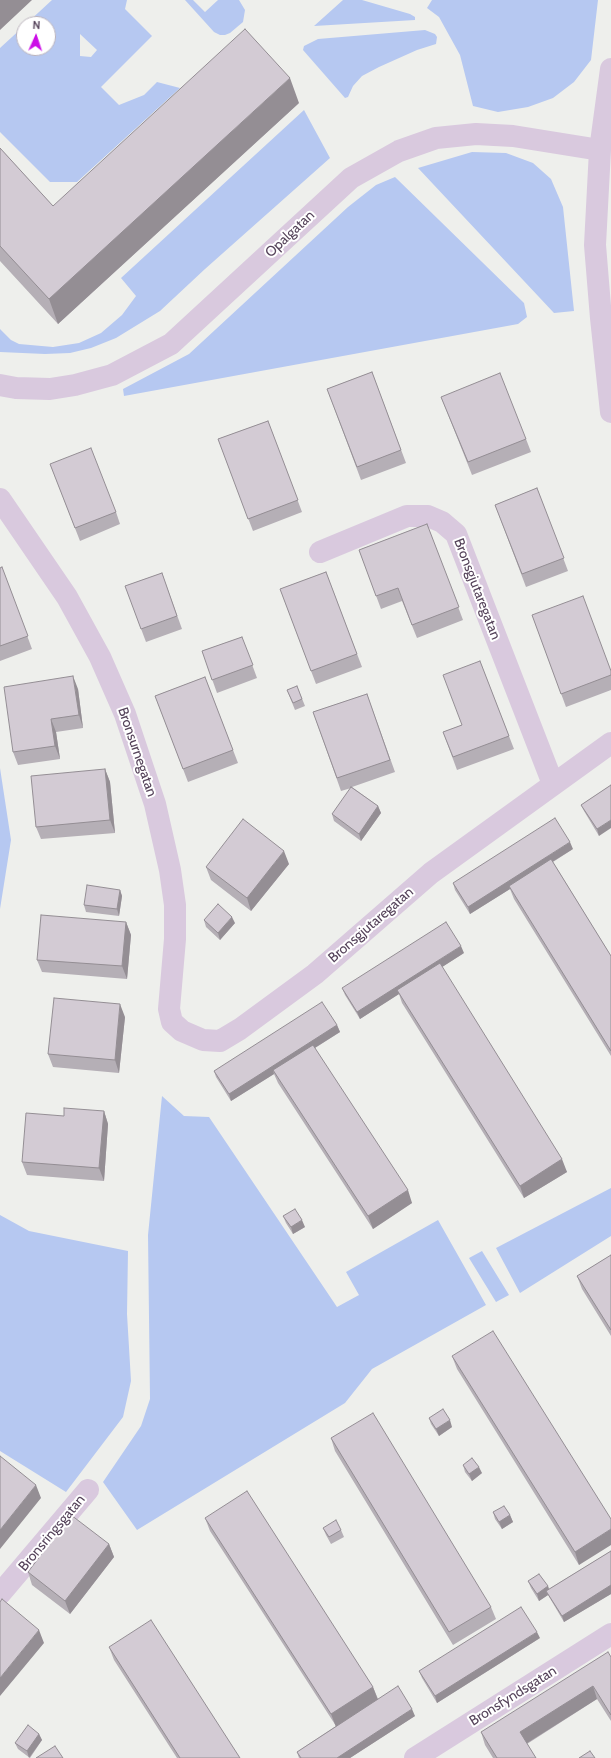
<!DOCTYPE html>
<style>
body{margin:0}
#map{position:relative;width:611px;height:1758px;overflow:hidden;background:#eeefec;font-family:Cabin,sans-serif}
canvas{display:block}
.north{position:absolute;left:16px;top:16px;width:40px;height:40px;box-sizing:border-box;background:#fff;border:1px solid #bbb4bd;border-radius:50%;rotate:3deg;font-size:11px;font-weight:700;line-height:16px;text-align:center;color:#55435a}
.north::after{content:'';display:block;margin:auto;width:14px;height:18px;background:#cc0ee7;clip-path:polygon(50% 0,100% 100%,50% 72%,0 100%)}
</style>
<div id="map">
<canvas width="611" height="1758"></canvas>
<div class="north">N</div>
</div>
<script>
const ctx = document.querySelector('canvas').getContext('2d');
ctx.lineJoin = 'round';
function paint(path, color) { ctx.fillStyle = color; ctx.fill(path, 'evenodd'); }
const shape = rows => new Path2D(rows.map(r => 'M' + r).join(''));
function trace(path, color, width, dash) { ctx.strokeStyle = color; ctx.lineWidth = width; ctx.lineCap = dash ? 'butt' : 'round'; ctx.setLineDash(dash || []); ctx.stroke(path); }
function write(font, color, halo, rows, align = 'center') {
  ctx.font = font + ' Cabin,sans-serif'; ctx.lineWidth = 4; ctx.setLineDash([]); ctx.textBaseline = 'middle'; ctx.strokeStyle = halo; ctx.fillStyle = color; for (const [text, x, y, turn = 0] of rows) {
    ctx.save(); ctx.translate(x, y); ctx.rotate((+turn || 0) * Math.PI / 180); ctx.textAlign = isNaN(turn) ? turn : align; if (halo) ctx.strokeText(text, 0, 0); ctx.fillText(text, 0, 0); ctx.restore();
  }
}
paint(shape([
 [52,0,127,0,125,9,152,36,101,87,119,105,144,95,157,82,180,88,77,182,50,182,0,132,0,48,24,26,24,48,48,48,48,24,26,24],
 [80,34,97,50,91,57,80,56],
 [185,0,193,0,205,12,218,0,239,0,245,10,243,22,230,33,225,35,220,35,214,32],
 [343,0,362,0,410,14,415,17,415,20,314,26],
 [432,0,598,0,591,60,574,82,553,98,528,107,498,112,473,106,460,55,439,17,427,8],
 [425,30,435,34,437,37,436,44,417,50,379,67,362,76,353,86,348,97,345,98,303,50,304,46,318,39],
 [304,110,330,158,205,269,160,311,116,338,91,348,70,353,45,354,0,352,0,329,11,340,19,344,53,347,79,343,101,333,122,315,136,296,121,278],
 [472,152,506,153,533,163,551,179,563,207,574,311,554,313,418,168],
 [395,177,524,303,527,317,518,324,124,396,123,389,189,354,348,207,376,185],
 [0,768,11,840,0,909],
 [162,1096,184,1116,209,1117,337,1307,359,1295,346,1272,438,1220,486,1305,372,1369,345,1403,137,1530,103,1482,141,1426,150,1399,148,1235],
 [611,1188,611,1236,520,1293,496,1248],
 [0,1215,29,1231,128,1251,127,1314,131,1381,123,1417,66,1492,0,1451],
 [482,1251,509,1295,496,1302,469,1258]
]), '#b6c8f1');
trace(shape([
 [611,69,600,150,595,245,601,318,611,412],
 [0,385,16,388,50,389,75,385,112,375,171,344,351,178,399,151,436,138,476,134,513,136,600,150],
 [0,499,67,597,100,657,125,714,155,804,170,870,175,905,175,939,169,1009,172,1022,182,1031,203,1040,220,1041,240,1029,315,974,431,873,611,743],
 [320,552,407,516,428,516,442,522,456,534,553,784],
 [0,1594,88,1490],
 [415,1758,611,1634]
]), '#d9c9de', 22);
paint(shape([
 [299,103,58,324,0,261,0,148,53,206],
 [372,372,406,463,361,480,327,389],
 [441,397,526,439,531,452,472,475],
 [268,421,302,512,253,531,218,439],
 [50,464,116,512,120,524,80,541],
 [537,488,568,571,526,587,495,505],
 [427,524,463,620,417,638,402,601,381,609,359,550],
 [2,567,32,649,0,661,0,568],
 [326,572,362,667,316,684,280,589],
 [162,573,182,629,146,642,125,586],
 [532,615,611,671,611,690,566,707],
 [242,637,257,678,217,693,202,651],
 [480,661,514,749,457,770,443,732,462,725],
 [205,677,238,763,188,782,155,696],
 [297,686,305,706,295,710,287,690],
 [78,689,83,728,56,732,60,759,18,765,13,752],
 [367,694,395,772,352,787,378,806,381,813,361,841,334,821,332,814,351,788,341,791,313,712],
 [105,769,110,782,115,833,41,839,36,827],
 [611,785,599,836,584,811,581,805],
 [573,849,553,862,611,956,611,1056,514,899,510,889,470,914,455,890,453,883],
 [289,864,251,911,211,880,206,867],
 [120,890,122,896,119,916,86,912,84,905],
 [204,920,235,923,220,940,206,927],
 [126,922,131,935,127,979,42,972,37,960],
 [464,953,442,967,567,1172,524,1198,402,1003,399,994,360,1019,345,995,342,988],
 [125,1017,119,1073,53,1067,48,1054],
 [337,1025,340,1032,315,1048,412,1203,373,1229,278,1083,274,1074,231,1101,216,1077,214,1071],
 [104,1111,108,1124,104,1181,27,1175,22,1162,64,1116],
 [283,1216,305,1227,293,1234,286,1223],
 [611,1255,611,1336,582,1289,577,1276],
 [452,1356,611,1519,579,1565,457,1369],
 [429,1418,452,1427,439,1436,431,1424],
 [331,1438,491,1607,496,1619,453,1645,335,1451],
 [463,1465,482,1473,472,1481,465,1472],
 [493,1512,510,1515,513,1522,502,1529,495,1519],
 [205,1518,373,1687,378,1699,415,1716,350,1758,299,1758,297,1752,336,1726,210,1531],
 [323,1528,341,1530,344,1537,331,1544,326,1535],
 [109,1544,114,1557,70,1614,32,1585,28,1572],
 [611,1551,611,1594,564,1622,548,1595,539,1601,531,1588,528,1581,548,1586,549,1589],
 [540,1638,437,1703,422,1678,419,1671],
 [109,1647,240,1758,177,1758,114,1660],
 [611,1657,611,1721,597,1699,527,1744,536,1758,493,1758,485,1745,481,1732],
 [39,1734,42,1740,30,1758,18,1749,15,1743]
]), '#b5afb6');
paint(shape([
 [0,0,32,0,0,30],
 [290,78,299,103,58,324,49,299],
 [73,676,78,689,83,728,79,715],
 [51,719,56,732,60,759,55,746],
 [105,769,110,782,115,833,110,820],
 [378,806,381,813,361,841,359,834],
 [611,820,611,828,599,836,597,829],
 [570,842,573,849,510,888,509,886,510,889,470,914,468,907],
 [284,851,289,864,251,911,247,898],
 [120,890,122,896,119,916,117,909],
 [232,917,235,923,220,940,218,933],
 [126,922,131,935,127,979,122,966],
 [461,946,464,953,400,994,397,990,399,994,360,1019,357,1012],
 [120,1004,125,1017,119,1073,115,1060],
 [337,1025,340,1032,275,1073,273,1070,274,1074,231,1101,229,1094],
 [104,1111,108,1124,104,1181,99,1168],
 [562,1159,567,1172,524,1198,520,1186],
 [408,1190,412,1203,373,1229,368,1216],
 [302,1220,305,1227,293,1234,291,1227],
 [450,1420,452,1427,439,1436,436,1429],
 [479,1467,482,1473,472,1481,469,1474],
 [36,1485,41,1498,0,1549,0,1530],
 [510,1515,513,1522,502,1529,499,1522],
 [611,1529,611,1545,579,1565,575,1552],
 [109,1544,114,1557,70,1614,65,1601],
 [611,1585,611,1594,564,1622,562,1616],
 [548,1586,550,1593,546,1591,548,1595,539,1601,537,1594],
 [39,1630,44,1643,0,1696,0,1678],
 [537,1632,540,1638,437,1703,435,1696],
 [593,1686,597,1699,524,1745,520,1732],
 [373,1687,378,1700,336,1727,331,1714],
 [412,1709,415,1716,350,1758,337,1758],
 [39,1734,42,1740,29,1758,27,1751]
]), '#948e94');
const building = shape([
 [245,29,290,78,49,299,0,246,0,148,53,206,245,29],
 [372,372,401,450,357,467,327,389,372,372],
 [500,373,526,439,468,462,441,397,500,373],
 [268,421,298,500,248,519,218,439,268,421],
 [91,448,116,512,75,528,50,464,91,448],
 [537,488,564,558,522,574,495,505,537,488],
 [427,524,459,607,412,625,398,588,376,596,359,550,427,524],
 [2,567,28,636,0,646,0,568,2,567],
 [326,572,357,654,311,671,280,589,326,572],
 [162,573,177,616,141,629,125,586,162,573],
 [583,596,611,671,611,675,561,694,532,615,583,596],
 [242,637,253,665,212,680,202,651,242,637],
 [480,661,509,736,453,757,443,732,462,725,443,675,480,661],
 [73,676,79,715,51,719,55,746,13,752,4,687,73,676],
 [205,677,233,750,183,769,155,696,205,677],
 [297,686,302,699,293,703,287,690,297,686],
 [367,694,390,760,337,778,313,712,367,694],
 [105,769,110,820,36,827,31,776,105,769],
 [611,785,611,820,597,829,581,805,611,785],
 [351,787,378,806,359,834,332,814,351,787],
 [555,818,570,842,468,907,453,883,555,818],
 [243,819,284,851,247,898,206,867,243,819],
 [551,859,611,956,611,1051,509,886,551,859],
 [87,885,120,890,117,909,84,905,87,885],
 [218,904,232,917,218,933,204,920,218,904],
 [41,915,126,922,122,966,37,960,41,915],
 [446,922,461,946,357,1012,342,988,446,922],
 [440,963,562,1159,520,1186,397,990,440,963],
 [54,998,120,1004,115,1060,48,1054,54,998],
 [322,1002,337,1025,229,1094,214,1071,322,1002],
 [313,1045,408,1190,368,1216,273,1070,313,1045],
 [64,1108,104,1111,99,1168,22,1162,26,1113,64,1116,64,1108],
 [295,1209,302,1220,291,1227,283,1216,295,1209],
 [611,1255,611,1330,577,1276,611,1255],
 [493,1331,611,1519,611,1529,575,1552,452,1356,493,1331],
 [443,1409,450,1420,436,1429,429,1418,443,1409],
 [373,1413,491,1607,449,1632,331,1438,373,1413],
 [0,1456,36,1485,0,1530,0,1456],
 [472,1458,479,1467,469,1474,463,1465,472,1458],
 [247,1491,373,1687,331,1714,205,1518,247,1491],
 [504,1506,510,1515,499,1522,493,1512,504,1506],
 [71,1515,109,1544,65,1601,28,1572,71,1515],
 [336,1520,341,1530,329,1537,323,1528,336,1520],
 [611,1551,611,1585,562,1616,546,1591,611,1551],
 [539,1574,548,1586,537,1594,528,1581,539,1574],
 [2,1599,39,1630,0,1678,0,1602,2,1599],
 [521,1607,537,1632,435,1696,419,1671,521,1607],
 [151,1620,240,1758,180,1758,109,1647,151,1620],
 [608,1652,611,1657,611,1715,593,1686,520,1732,536,1758,497,1758,481,1732,608,1652],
 [398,1686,412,1709,337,1758,301,1758,297,1752,398,1686],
 [28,1725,39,1734,27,1751,15,1743,28,1725],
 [55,1746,63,1758,36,1758,55,1746],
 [590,1751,595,1758,579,1758,590,1751]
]);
paint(building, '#d3cbd4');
trace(building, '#948e94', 1);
write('14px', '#55435a', '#fff', [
 ["Opalgatan",290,234,-43],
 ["Bronsgjutaregatan",477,589,69],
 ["Bronsurnegatan",137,752,71],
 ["Bronsgjutaregatan",371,925,-41],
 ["Bronsringsgatan",52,1533,-50],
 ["Bronsfyndsgatan",513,1696,-32]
]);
</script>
